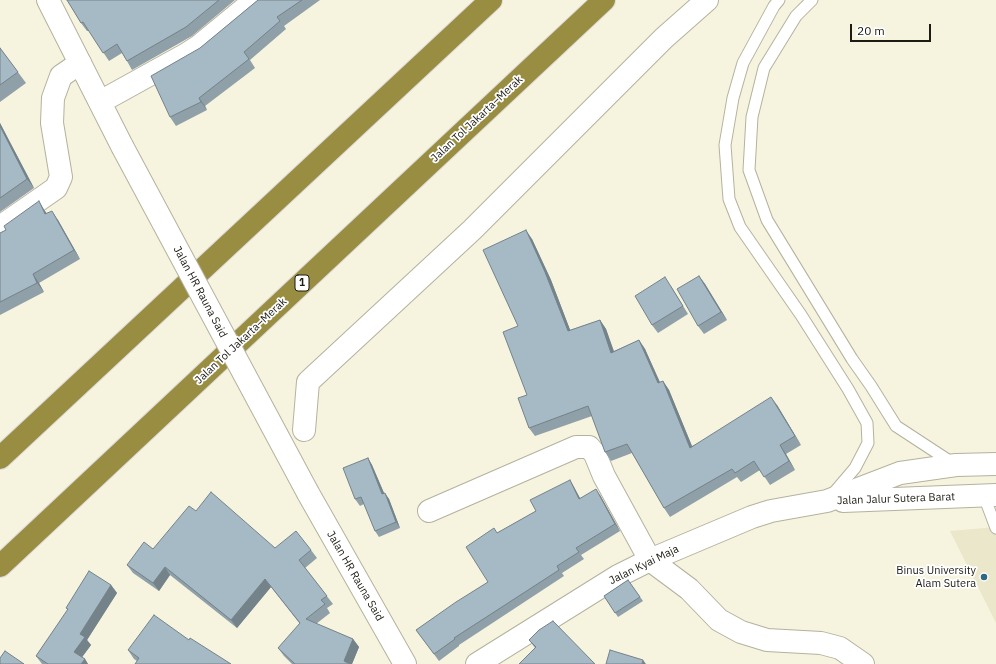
<!DOCTYPE html>
<meta charset="utf-8">
<style>
body{margin:0}
#map{position:relative;width:996px;height:664px;overflow:hidden;background:#f6f3df;font-family:"IBM Plex Sans",sans-serif}
canvas{display:block}
.scale{position:absolute;left:850px;top:24px;width:81px;height:18px;box-sizing:border-box;border:2px solid #1c1b14;border-top:0;padding-left:5px;font-size:12px;line-height:14px;white-space:nowrap;color:#1c1b14;-webkit-text-stroke:3px #fff;paint-order:stroke}
</style>
<div id="map">
<canvas width="996" height="664"></canvas>
<div class="scale">20 m</div>
</div>
<script>
const ctx = document.querySelector('canvas').getContext('2d');
ctx.lineJoin = 'round';
function paint(path, color) { ctx.fillStyle = color; ctx.fill(path, 'evenodd'); }
const shape = rows => new Path2D(rows.map(r => 'M' + r).join(''));
function trace(path, color, width, dash) { ctx.strokeStyle = color; ctx.lineWidth = width; ctx.lineCap = dash ? 'butt' : 'round'; ctx.setLineDash(dash || []); ctx.stroke(path); }
function write(font, color, halo, rows, align = 'center') {
  ctx.font = font + ' "IBM Plex Sans",sans-serif'; ctx.lineWidth = 3.5; ctx.setLineDash([]); ctx.textBaseline = 'middle'; ctx.strokeStyle = halo; ctx.fillStyle = color; for (const [text, x, y, turn = 0] of rows) {
    ctx.save(); ctx.translate(x, y); ctx.rotate((+turn || 0) * Math.PI / 180); ctx.textAlign = isNaN(turn) ? turn : align; if (halo) ctx.strokeText(text, 0, 0); ctx.fillText(text, 0, 0); ctx.restore();
  }
}
paint(shape([
 [996,527,996,623,950,531]
]), '#eae7cb');
const lane = shape([
 [779,0,774,6,743,63,733,98,725,145,729,199,740,227,801,315,848,389,867,423,868,443,855,468,832,495],
 [812,0,796,16,764,68,752,117,749,170,767,220,852,359,871,386,896,426,954,464],
 [984,496,996,528]
]);
const street = shape([
 [100,102,185,55,199,46,255,0],
 [0,227,56,188,61,177,52,123,53,98,61,76,80,63],
 [304,430,308,382,472,230,664,38,707,0],
 [429,511,576,447,589,447,595,454,604,476,650,560,689,589,719,620,741,632,767,640,821,643,840,648,863,664]
]);
const secondary = shape([
 [48,0,122,146],
 [308,493,405,664],
 [843,501,996,495],
 [477,664,618,576,650,560,752,517,771,511,827,501,900,473,956,465,996,464]
]);
const highway = shape([
 [0,458,491,0],
 [0,566,604,0]
]);
trace(lane, '#b4b29e', 13);
trace(street, '#b4b29e', 24);
trace(secondary, '#b4b29e', 24);
trace(highway, '#dbdbd9', 24);
trace(lane, '#fff', 11);
trace(street, '#fff', 22);
trace(secondary, '#fff', 22);
trace(highway, '#988d40', 22);
const secondaryBridge = shape([
 [122,146,308,493]
]);
trace(secondaryBridge, '#b4b29e', 24, []);
trace(secondaryBridge, '#fff', 22);
paint(shape([
 [67,0,235,0,192,36,132,70,127,61,122,53,109,61,89,31,87,31,81,23],
 [258,0,320,0,284,26,286,29,250,60,255,68,205,106,207,110,176,126,170,117,200,48],
 [0,48,26,83,0,102],
 [0,123,34,188,0,212],
 [45,211,47,214,58,220,80,259,39,283,44,292,0,315,0,233],
 [532,239,551,280,570,330,600,320,606,329,614,351,639,340,645,349,660,382,663,381,669,390,692,446,777,405,801,445,786,454,795,470,770,485,760,470,741,482,737,477,670,517,664,508,632,453,611,461,605,452,592,416,535,436,529,428,527,395,518,326],
 [699,276,705,284,727,320,704,334,698,326],
 [671,286,688,314,658,333,652,325],
 [368,458,372,465,384,493,389,499,400,528,379,537,375,531,364,504,360,506,355,499],
 [570,480,574,487,580,498,600,495,620,531,581,555,584,559,562,573,564,576,459,645,459,646,439,661,416,630,488,582,497,533,536,511],
 [196,511,275,548,311,550,317,558,305,568,333,604,327,608,330,613,316,624,353,639,359,647,352,664,292,664,284,656,278,648,300,624,271,587,237,628,170,575,159,591,133,573,127,565,153,549],
 [628,580,643,601,618,617,604,596],
 [111,585,117,593,87,640,91,645,82,657,85,659,88,664,42,664,36,656,68,610,66,608],
 [189,640,137,661,134,659,128,650],
 [529,640,595,664,535,648]
]), '#8fa0a9');
paint(shape([
 [199,98,205,106,207,110,201,102],
 [0,123,1,125,34,188,27,179,0,126],
 [39,201,45,211,52,223,45,214],
 [52,211,58,220,80,259,74,250],
 [526,230,532,239,551,280,574,340,568,331],
 [33,274,39,283,44,292,37,283],
 [699,276,705,284,727,320,721,312],
 [600,320,606,329,617,361,611,353],
 [639,340,645,349,664,392,658,383],
 [663,381,669,390,696,456,690,448],
 [771,397,777,405,801,445,795,436],
 [780,445,786,454,795,470,789,461],
 [368,458,372,465,387,500,382,494],
 [570,480,574,487,584,506,579,499],
 [596,489,600,495,620,531,615,524],
 [385,493,389,499,400,528,396,522],
 [165,567,170,575,159,591,153,583],
 [265,579,271,587,237,628,231,620],
 [111,585,117,593,87,640,91,645,80,660,74,652,80,634],
 [353,639,359,647,352,664,346,664,344,661],
 [85,659,88,664,81,664],
 [643,660,646,664,642,664]
]), '#74828a');
const building = shape([
 [67,0,219,0,186,27,127,61,117,44,103,53,83,22,81,23,67,0],
 [258,0,302,0,277,17,280,21,244,52,249,59,199,98,201,102,170,117,151,76,200,48,258,0],
 [0,48,18,72,0,85,0,48],
 [0,126,27,179,0,198,0,126],
 [39,201,45,214,52,211,74,250,33,274,37,283,0,302,0,233,6,230,4,226,39,201],
 [526,230,545,272,568,331,600,320,611,353,639,340,658,383,663,381,690,448,771,397,795,436,780,445,789,461,764,477,754,461,735,473,732,469,664,508,627,444,605,452,588,406,529,428,518,398,527,395,503,332,518,326,483,250,526,230],
 [699,276,721,312,698,326,677,289,699,276],
 [665,277,683,306,652,325,635,296,665,277],
 [368,458,382,494,385,493,396,522,375,531,361,497,355,499,343,468,368,458],
 [570,480,579,499,596,489,615,524,576,548,579,552,557,566,559,570,454,638,455,639,434,654,416,630,456,602,488,582,466,547,494,528,497,533,536,511,530,500,570,480],
 [211,492,275,548,296,531,311,550,299,560,327,596,321,600,325,604,306,619,353,639,344,661,350,664,295,664,278,648,300,623,265,579,231,620,165,567,153,583,127,565,144,542,153,549,189,506,196,511,211,492],
 [89,571,111,585,80,634,85,637,74,652,85,659,81,664,48,664,36,656,68,609,66,608,89,571],
 [628,580,640,597,615,613,604,596,628,580],
 [154,615,189,640,190,638,231,664,135,664,139,658,128,650,154,615],
 [553,621,595,664,519,664,536,647,529,640,539,630,553,621],
 [610,650,643,660,642,664,606,664,610,650],
 [5,651,24,664,0,664,0,658,5,651]
]);
paint(building, '#a6bac5');
trace(building, '#74828a', 1);
for (const [x, y, r, color] of [
 [984,577,4,"#306982"]
]) { const dot = new Path2D(); dot.arc(x, y, r, 0, 2 * Math.PI); ctx.fillStyle = color; ctx.fill(dot); trace(dot, '#fff', 1.5); }
for (const [x, y, w] of [
 [302,283,14]
]) { const box = new Path2D(); box.roundRect(x - w / 2, y - 8, w, 16, 3); ctx.fillStyle = '#fff'; ctx.fill(box); trace(box, '#1c1b14', 1); }
write('bold 10px', '#1c1b14', null, [
 ["1",302,283]
]);
write('11px', '#1c1b14', '#fff', [
 ["Jalan Tol Jakarta–Merak",477,119,-43],
 ["Jalan HR Rauna Said",200,292,62],
 ["Jalan Tol Jakarta–Merak",241,341,-43],
 ["Jalan Jalur Sutera Barat",896,499,-2],
 ["Jalan Kyai Maja",644,565,-26],
 ["Jalan HR Rauna Said",355,576,60]
]);
write('11px', '#1c1b14', '#fff', [
 ["Binus University",976,571],
 ["Alam Sutera",976,584]
], 'right');
</script>
